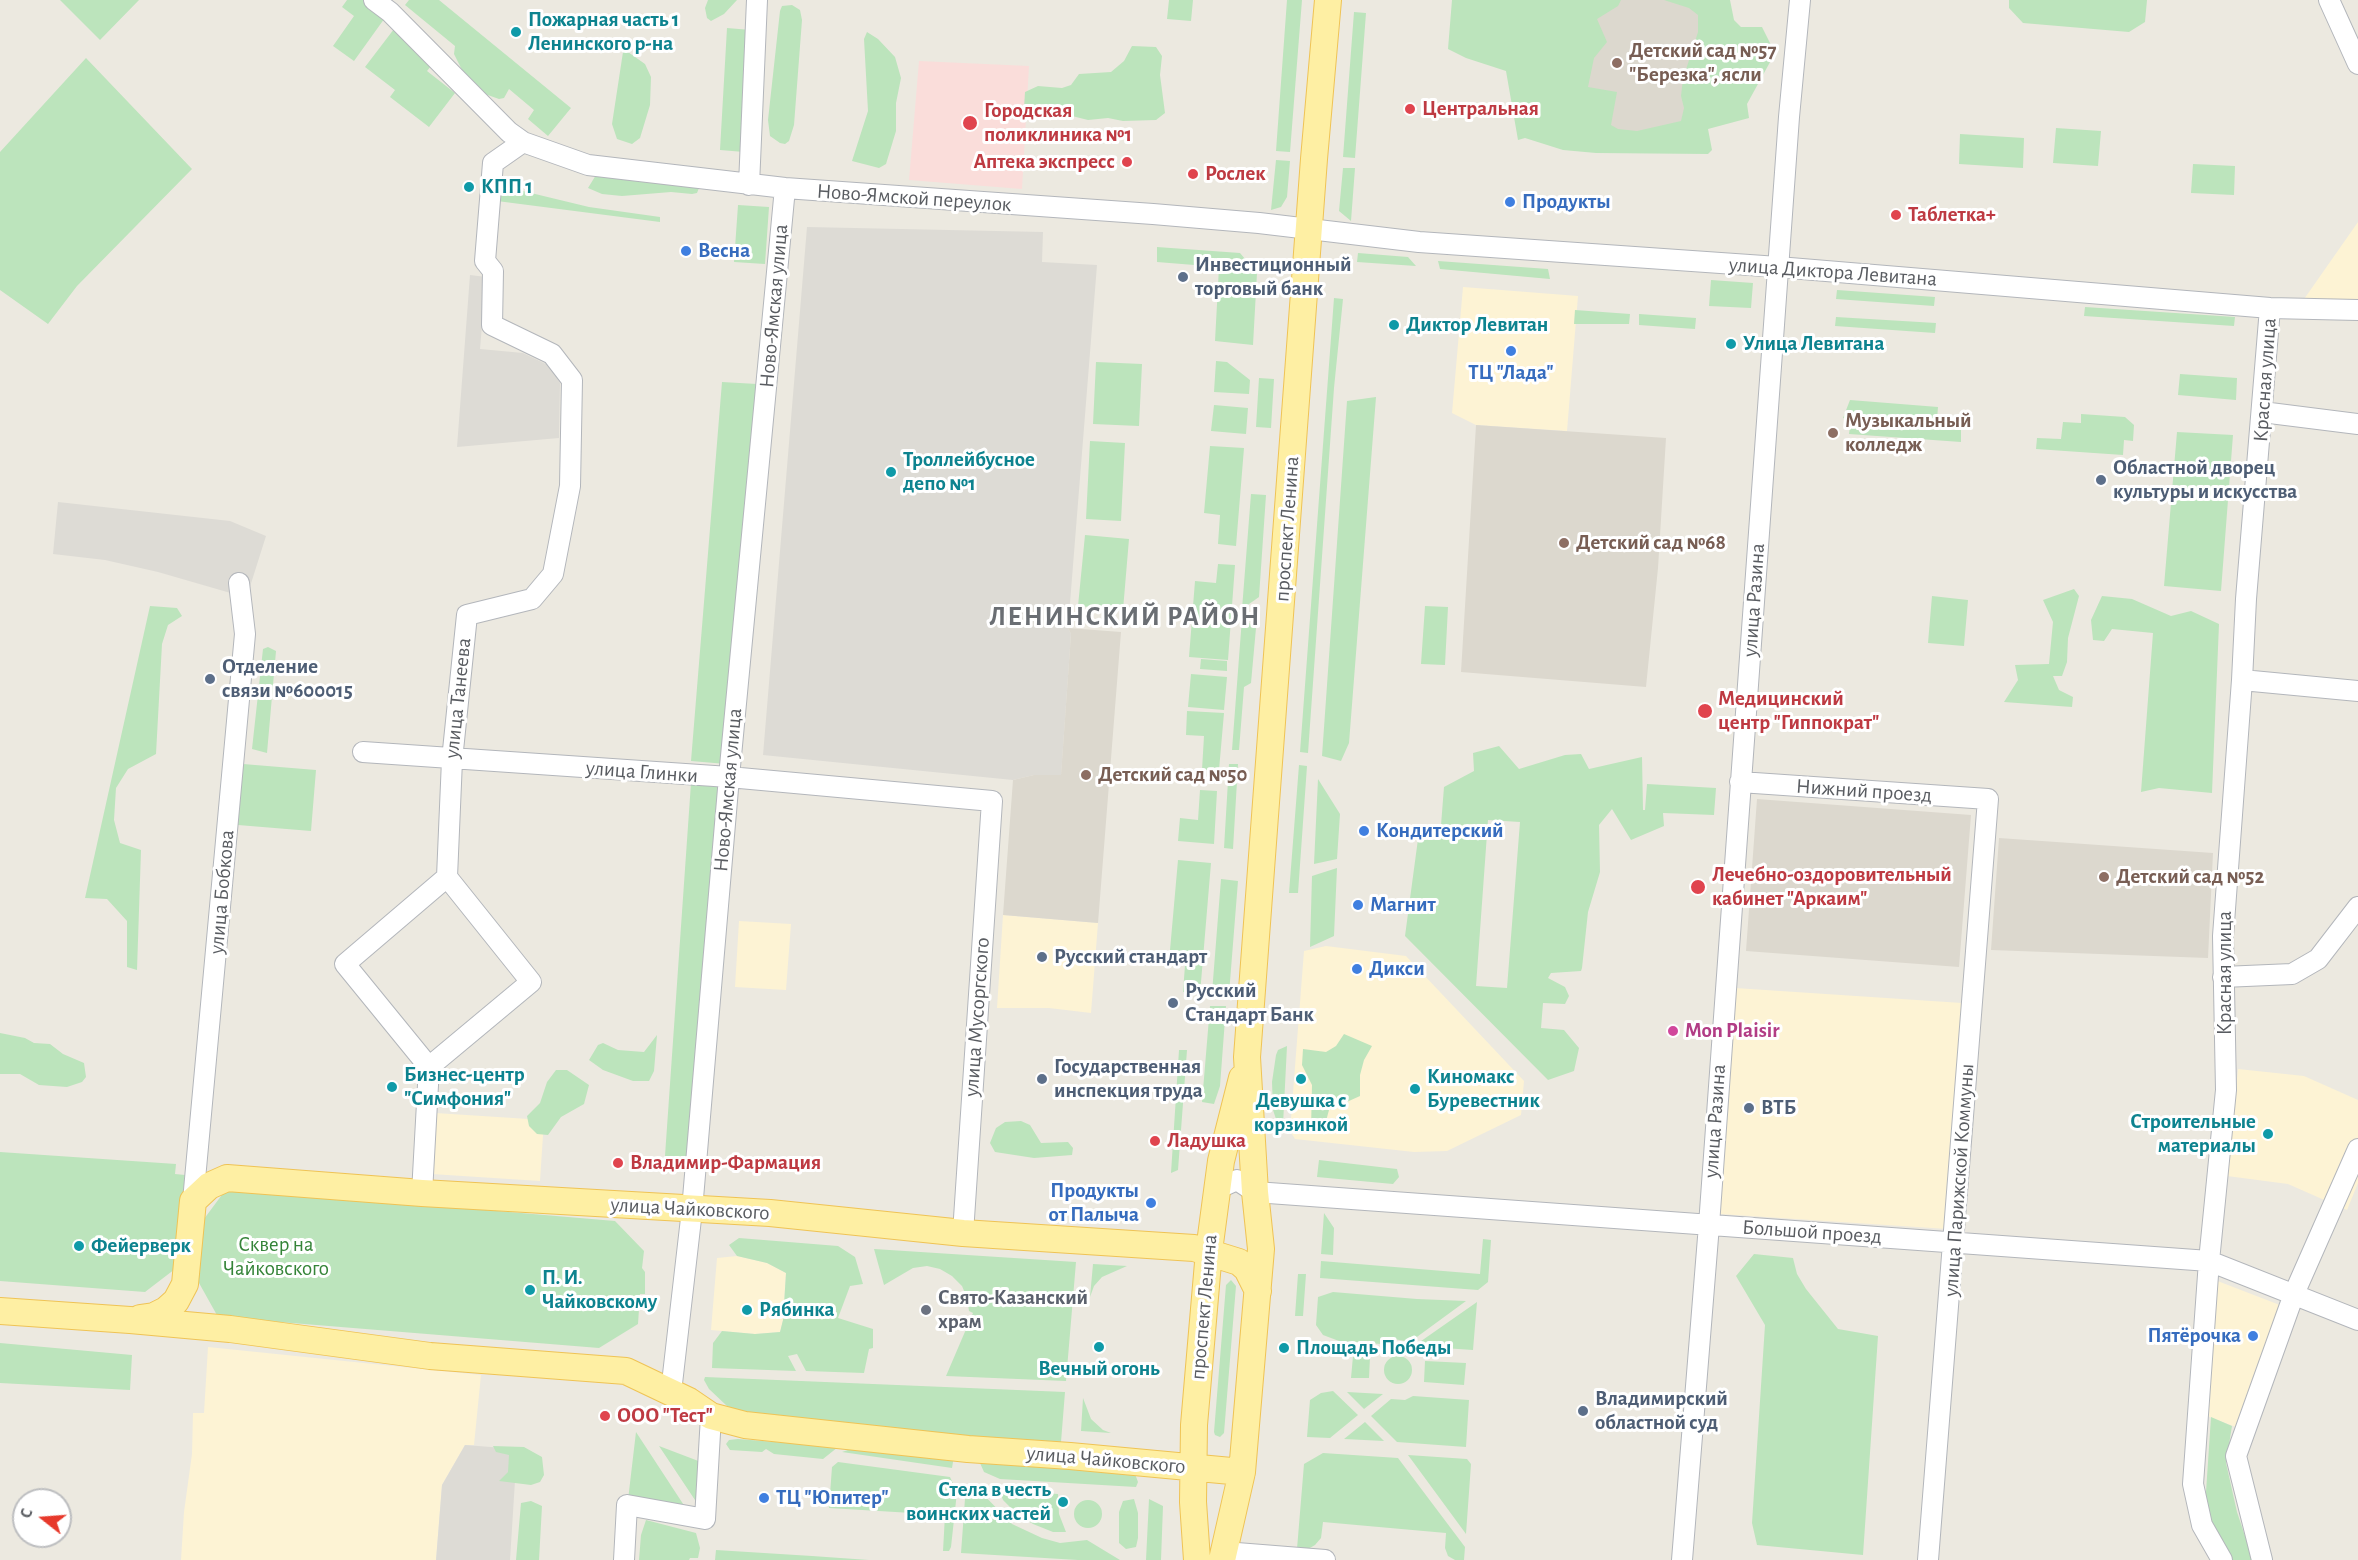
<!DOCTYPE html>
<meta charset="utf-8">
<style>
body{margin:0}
#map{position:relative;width:2358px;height:1560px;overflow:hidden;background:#ece9e0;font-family:"Alegreya Sans",sans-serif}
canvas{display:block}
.north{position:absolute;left:12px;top:1488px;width:60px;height:60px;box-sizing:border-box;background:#fff;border:2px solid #bdbec0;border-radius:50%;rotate:287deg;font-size:16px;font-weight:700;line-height:24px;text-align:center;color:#595c61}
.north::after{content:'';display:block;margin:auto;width:21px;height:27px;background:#e7392b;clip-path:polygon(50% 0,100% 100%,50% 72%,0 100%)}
</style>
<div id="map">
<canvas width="2358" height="1560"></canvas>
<div class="north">С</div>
</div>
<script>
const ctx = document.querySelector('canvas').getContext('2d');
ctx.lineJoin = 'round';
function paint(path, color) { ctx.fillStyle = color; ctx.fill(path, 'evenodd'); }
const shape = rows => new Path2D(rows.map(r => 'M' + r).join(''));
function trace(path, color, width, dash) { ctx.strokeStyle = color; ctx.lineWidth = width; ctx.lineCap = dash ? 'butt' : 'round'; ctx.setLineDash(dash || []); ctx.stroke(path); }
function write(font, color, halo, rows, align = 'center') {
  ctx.font = font + ' "Alegreya Sans",sans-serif'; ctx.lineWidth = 6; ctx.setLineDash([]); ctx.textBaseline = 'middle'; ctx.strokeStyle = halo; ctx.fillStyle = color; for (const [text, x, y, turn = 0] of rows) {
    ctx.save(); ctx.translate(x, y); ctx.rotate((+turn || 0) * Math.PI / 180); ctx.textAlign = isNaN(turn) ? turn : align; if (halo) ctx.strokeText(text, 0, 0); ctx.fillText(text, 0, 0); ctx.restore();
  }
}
paint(shape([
 [2358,222,2358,305,2302,302],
 [1463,287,1578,296,1567,431,1476,425,1452,413],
 [1003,915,1098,923,1091,1013,1049,1008,997,1008],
 [739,921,791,924,786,990,735,987],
 [1326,946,1406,956,1524,1081,1521,1115,1447,1151,1414,1152,1295,1139,1290,1131,1304,951],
 [1735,988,1962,1003,1947,1229,1720,1214],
 [2238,1069,2304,1076,2358,1100,2358,1183,2347,1210,2288,1184,2227,1176],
 [420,1112,544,1120,540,1181,416,1173],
 [737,1256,767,1263,786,1273,783,1320,780,1332,755,1334,711,1330,717,1258],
 [2215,1280,2285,1307,2241,1429,2202,1414],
 [208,1347,481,1375,474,1445,465,1445,442,1485,436,1560,181,1560,184,1512,192,1454,193,1413,204,1413]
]), '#fdf3d4');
paint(shape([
 [807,227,1043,232,1042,262,1097,265,1068,628,1071,634,1061,776,1034,775,1013,780,763,755],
 [470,275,486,277,480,349,523,353,550,366,560,383,559,438,457,447],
 [58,502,230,521,266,536,248,593,234,594,158,572,105,560,53,554],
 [465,1445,517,1449,510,1560,436,1560,442,1485]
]), '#dddbd5');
paint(shape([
 [1533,0,1709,0,1700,146,1524,135],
 [1476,425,1666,438,1658,568,1646,687,1461,672],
 [1068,628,1121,632,1098,923,1003,915,1013,780,1034,775,1061,775,1071,634],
 [1757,799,1971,815,1959,967,1746,951],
 [1999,838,2213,853,2208,958,1991,950]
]), '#dcd8ce');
paint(shape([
 [919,61,1029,66,1022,189,909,180]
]), '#faddda');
paint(shape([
 [60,0,139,0,100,40],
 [347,0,366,0,387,15,354,61,333,46,354,16,342,7],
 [409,0,439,0,571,108,548,136,528,119,534,110,509,89,504,98,499,99,485,94,463,72,454,54,455,46,405,5],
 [708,0,737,0,724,14,711,21,707,18,705,8],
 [1169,0,1193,0,1191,21,1167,19],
 [1287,0,1302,0,1290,152,1276,151],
 [1452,0,1621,0,1618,6,1597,19,1607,42,1594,58,1588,87,1617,92,1611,125,1618,129,1637,131,1681,121,1684,108,1681,96,1683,79,1698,32,1698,15,1689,8,1664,0,1730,0,1734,20,1741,27,1762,27,1775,53,1747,104,1749,118,1708,129,1712,150,1708,154,1596,153,1563,150,1525,138,1518,140,1506,71,1466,58,1448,49],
 [2009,0,2147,0,2145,22,2129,32,2023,23,2009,8],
 [792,5,800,10,802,20,794,125,789,141,785,144,780,143,770,136,768,120,780,11,782,6],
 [1354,12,1366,13,1355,158,1343,157],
 [727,28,751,30,744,152,720,150],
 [394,29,435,61,427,71,455,93,429,127,390,97,395,90,365,67],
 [867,32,878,39,895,57,901,78,896,103,896,131,886,164,879,168,852,161,868,111,864,39],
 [1132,46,1156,47,1162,56,1160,75,1165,113,1156,120,1123,121,1108,118,1088,120,1060,113,1037,116,1024,108,1025,92,1038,86,1062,88,1071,85,1079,74,1111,72,1124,61],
 [623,52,628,52,645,64,651,77,650,105,640,138,632,144,617,139,612,124],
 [86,58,192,169,77,286,48,324,0,290,0,152],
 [2056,128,2101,131,2098,166,2053,163],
 [1960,134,2024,138,2023,168,1959,164],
 [1276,160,1290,161,1287,197,1281,207,1271,210],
 [2193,164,2235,166,2234,195,2191,193],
 [1343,168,1355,168,1351,221,1339,211],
 [607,173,645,182,699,188,697,193,692,194,671,192,622,196,602,194,588,188,596,175],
 [502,186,589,207,660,217,660,222,497,201],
 [738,205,769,207,765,264,734,262],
 [1157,247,1240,253,1257,273,1253,345,1215,341,1219,267,1157,262],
 [1358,253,1408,257,1416,266,1357,262],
 [1438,261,1548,269,1550,279,1440,269],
 [1711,280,1753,283,1751,308,1709,306],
 [1837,290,1935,297,1934,306,1836,299],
 [1334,298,1343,299,1334,388,1308,753,1300,752],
 [2085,307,2235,317,2234,326,2084,316],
 [1575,310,1630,314,1629,324,1574,324],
 [1639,314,1696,318,1695,329,1639,325],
 [1836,317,1936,323,1935,333,1835,326],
 [1216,361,1227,362,1250,380,1249,394,1214,392],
 [1096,362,1142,364,1139,426,1093,424],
 [2180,374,2237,378,2236,400,2178,395],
 [1259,378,1274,379,1271,428,1256,427],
 [722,382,757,384,726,764,691,761],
 [1376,397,1349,743,1341,761,1322,756,1347,401],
 [1850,400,1938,407,1937,420,1945,420,1953,429,1961,430,1961,442,1849,434,1851,419,1843,418],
 [1214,405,1248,408,1246,434,1211,431],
 [2081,414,2125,417,2134,425,2133,441,2124,440,2123,455,2036,449,2037,438,2061,439,2063,422,2081,423],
 [2177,432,2233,435,2221,591,2164,586],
 [1090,441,1125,443,1121,521,1086,519],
 [1210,446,1244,448,1236,546,1218,544,1220,515,1204,513],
 [1251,494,1266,495,1259,597,1242,609],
 [1085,535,1129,539,1123,610,1078,606],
 [1218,564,1235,565,1228,660,1189,657,1195,581,1216,583],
 [2074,589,2079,596,2068,638,2067,662,2062,676,2053,676,2059,690,2073,697,2072,707,2004,702,2018,680,2015,665,2049,664,2053,622,2043,600],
 [1932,596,1968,600,1964,646,1928,643],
 [2102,596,2132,599,2171,616,2191,611,2219,624,2212,793,2159,788,2141,792,2153,633,2112,629,2104,641,2093,640,2091,620],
 [150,606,177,608,182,616,168,625,162,644,156,754,128,769,116,788,114,820,120,843,141,850,137,970,127,967,127,921,107,899,85,898],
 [1425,606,1448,607,1445,665,1421,664],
 [1242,618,1256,628,1251,683,1244,687,1239,750,1232,750],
 [268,647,276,651,267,753,252,749,263,649],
 [1201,659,1227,661,1227,671,1200,669],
 [1191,674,1227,677,1224,710,1188,707],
 [1187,711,1224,713,1219,770,1202,770,1204,736,1186,735],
 [1499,746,1519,769,1565,755,1581,754,1589,769,1642,757,1643,810,1645,810,1647,784,1716,788,1714,815,1663,813,1664,826,1631,840,1612,809,1599,825,1600,872,1588,912,1582,968,1581,971,1551,973,1548,978,1565,987,1569,996,1565,1004,1543,1003,1541,1028,1564,1030,1579,1048,1574,1071,1548,1080,1405,936,1418,839,1440,838,1444,787,1474,771,1473,753],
 [1488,820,1520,822,1507,988,1476,986],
 [243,764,316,770,311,831,238,825],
 [1229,764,1238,764,1233,849,1224,848],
 [1299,765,1307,766,1298,893,1289,893],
 [1318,779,1340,814,1337,859,1314,864],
 [691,783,719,785,692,1172,664,1170],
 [1200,790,1217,791,1214,844,1178,841,1180,818,1198,820],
 [1178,860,1211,863,1200,994,1183,992,1186,952,1170,950],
 [1337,868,1334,936,1310,947,1312,876],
 [1221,879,1238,881,1229,994,1212,993],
 [1210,1006,1226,1006,1220,1086,1214,1104,1202,1102],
 [0,1033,25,1038,34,1043,50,1044,63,1054,84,1063,86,1077,82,1082,67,1087,39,1085,20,1074,0,1074],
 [1344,1034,1372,1046,1364,1060,1360,1075,1360,1096,1329,1110,1326,1121,1311,1129,1312,1085,1302,1065,1303,1049,1326,1052,1336,1046],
 [657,1035,654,1071,649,1081,633,1081,603,1070,589,1060,598,1045,603,1043,618,1050,644,1052],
 [1287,1046,1283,1125,1278,1125,1273,1110,1272,1082,1276,1055,1278,1050],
 [1179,1050,1187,1050,1178,1170,1171,1173],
 [556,1070,567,1070,589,1085,584,1104,561,1117,548,1135,537,1134,529,1126,527,1116,540,1103,547,1082],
 [1021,1121,1030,1125,1041,1143,1068,1142,1073,1148,1072,1155,1034,1158,995,1152,990,1143,996,1128,1005,1122],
 [0,1152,176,1164,175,1174,185,1175,175,1269,145,1292,0,1281],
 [1319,1160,1397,1169,1399,1177,1393,1184,1317,1177],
 [227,1188,615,1221,644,1251,642,1268,645,1272,645,1294,640,1294,638,1324,599,1348,218,1317,194,1274,201,1223],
 [1324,1213,1334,1228,1333,1255,1321,1254],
 [739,1238,838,1246,855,1257,863,1284,850,1286,838,1318,873,1329,873,1348,869,1349,864,1373,806,1371,797,1354,788,1356,796,1371,712,1368,713,1343,722,1331,755,1334,780,1332,783,1320,786,1273,767,1263,737,1256,729,1245],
 [1483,1239,1491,1240,1488,1282,1478,1290,1320,1278,1321,1261,1480,1274],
 [874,1249,1076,1262,1066,1381,946,1376,973,1313,969,1311,967,1298,962,1286,952,1276,940,1269,927,1266,913,1268,884,1285],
 [1754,1254,1793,1258,1797,1274,1806,1289,1838,1329,1878,1336,1863,1555,1757,1545,1752,1523,1765,1325,1736,1276],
 [1093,1264,1127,1266,1102,1277,1094,1286,1090,1297],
 [1298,1274,1306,1274,1303,1316,1295,1316],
 [1231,1280,1236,1286,1224,1433,1220,1437,1215,1435,1214,1432,1226,1285],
 [1333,1292,1417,1299,1466,1301,1410,1342,1394,1339,1381,1344,1339,1341,1323,1335,1316,1325,1318,1297],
 [1477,1302,1473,1350,1414,1346],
 [0,1343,132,1355,130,1390,0,1383],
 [1353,1356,1370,1357,1369,1378,1351,1378],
 '1384 1370a14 14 0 1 1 28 0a14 14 0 1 1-28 0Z',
 [1425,1361,1466,1363,1464,1385,1424,1382],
 [705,1377,1065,1392,1061,1442,790,1424,749,1416,727,1406,709,1389,704,1380],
 [1333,1391,1358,1415,1330,1438,1307,1437,1310,1400,1321,1393],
 [1347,1392,1383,1394,1364,1409],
 [1413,1396,1469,1400,1466,1447,1397,1442,1371,1416,1391,1399,1405,1400],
 [1083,1398,1091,1419,1103,1430,1111,1433,1081,1431],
 [2211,1417,2232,1426,2226,1463,2237,1512,2253,1560,2230,1560,2205,1507],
 [1365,1422,1384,1441,1344,1439],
 [636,1432,689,1513,628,1500],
 [738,1439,838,1447,823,1459,774,1454,766,1449,762,1452,730,1450,726,1444,729,1440],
 [493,1446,524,1447,542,1457,544,1475,540,1482,531,1485,499,1481,508,1472,509,1455,496,1452],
 [659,1446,701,1462,697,1503],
 [860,1446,952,1455,953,1462,952,1468,842,1452],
 [1323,1453,1398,1458,1465,1547,1464,1560,1455,1560,1448,1556,1445,1548,1446,1533,1323,1522,1321,1538,1315,1545,1308,1549,1297,1549,1304,1464],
 [1408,1455,1467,1459,1471,1464,1466,1534],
 [984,1458,1134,1471,1138,1482,1136,1487,1000,1479,984,1472,980,1463],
 [838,1462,950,1477,957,1492,951,1547,949,1551,943,1551,945,1515,829,1508,832,1467],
 [966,1485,977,1488,1012,1524,1042,1538,1060,1543,1087,1540,1120,1560,1078,1560,961,1553],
 [999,1490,1058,1494,1059,1514,1066,1532,1053,1532,1033,1524,1017,1514,1003,1500],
 [1134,1499,1138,1513,1138,1538,1136,1547,1126,1549,1119,1543,1119,1512,1123,1501],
 [1149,1499,1163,1506,1161,1560,1146,1560],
 '1074 1514a14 14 0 1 1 28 0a14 14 0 1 1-28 0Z',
 [531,1501,542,1506,539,1560,516,1560,521,1503],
 [646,1520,696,1533,700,1548,698,1558,690,1558,689,1560,639,1560,641,1535],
 [716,1550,812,1556,869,1560,715,1560]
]), '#bce4bc');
const minor = shape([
 [374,0,390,12,509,132,523,142,588,165,785,188,1153,214,1259,223,1419,242,1778,267,2270,308,2358,310],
 [2329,0,2358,64],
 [749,185,757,0],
 [2262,412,2358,424],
 [2242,680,2358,691],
 [363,752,729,777,992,801,963,1233],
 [1740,782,1988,799,1928,1560],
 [2223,977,2292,974,2318,959,2358,907],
 [429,1067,531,982,447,877],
 [1217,1189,1237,1180,1255,1192,2209,1261,2358,1320],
 [422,1193,429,1067,345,964,447,877,452,760,467,615,532,599,553,574,570,486,572,380,552,354,492,325,493,271,485,261,493,163,523,142],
 [193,1201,245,634,239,583],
 [671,1392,692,1210,729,777,785,188],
 [1224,1552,1325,1560],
 [624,1560,627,1505,705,1519,711,1416],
 [1682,1560,1709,1225,1789,117,1800,0],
 [2222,1560,2202,1525,2193,1484,2209,1261,2226,1090,2223,936,2242,680,2246,599,2270,308],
 [2262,1560,2236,1456,2294,1294,2358,1149]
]);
const major = shape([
 [0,1311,130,1320,230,1329,430,1356,626,1371,689,1401,711,1416,745,1425,968,1449,1070,1456,1242,1472],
 [140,1318,154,1316,166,1310,176,1301,185,1284,193,1201,209,1186,227,1178,422,1193,770,1213,963,1233,1194,1248,1239,1262,1247,1269,1258,1291],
 [1197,1560,1193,1502,1194,1425,1209,1251,1221,1161,1242,1078],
 [1222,1560,1242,1472,1261,1249,1255,1192,1247,1057,1314,159,1328,0]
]);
trace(minor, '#b3b6bb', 22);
trace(major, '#efc355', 28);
trace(minor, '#fff', 20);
trace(major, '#feefa3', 26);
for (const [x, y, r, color] of [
 [516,32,6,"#0f9aa8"],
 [1617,63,6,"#8d6e63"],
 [1410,109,6,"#e0444e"],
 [970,123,8,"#e0444e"],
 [1127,162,6,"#e0444e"],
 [1193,174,6,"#e0444e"],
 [469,187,6,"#0f9aa8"],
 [1510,202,6,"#3f7fe0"],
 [1896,215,6,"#e0444e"],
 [686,251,6,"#3f7fe0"],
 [1183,277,6,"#5c6f8a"],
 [1394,325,6,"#0f9aa8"],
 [1731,344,6,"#0f9aa8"],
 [1511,351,6,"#3f7fe0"],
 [1833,433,6,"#8d6e63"],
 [891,472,6,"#0f9aa8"],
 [2101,480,6,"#5c6f8a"],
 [1564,543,6,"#8d6e63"],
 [210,679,6,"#5c6f8a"],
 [1705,711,8,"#e0444e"],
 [1086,775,6,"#8d6e63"],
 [1364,831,6,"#3f7fe0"],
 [2104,877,6,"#8d6e63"],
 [1698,887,8,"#e0444e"],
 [1358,905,6,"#3f7fe0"],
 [1042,957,6,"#5c6f8a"],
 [1357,969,6,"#3f7fe0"],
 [1173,1003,6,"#5c6f8a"],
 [1673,1031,6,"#d1479c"],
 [1042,1079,6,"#5c6f8a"],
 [1301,1079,6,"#0f9aa8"],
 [392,1087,6,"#0f9aa8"],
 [1415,1089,6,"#0f9aa8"],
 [1749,1108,6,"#5c6f8a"],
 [2268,1134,6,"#0f9aa8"],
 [1155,1141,6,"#e0444e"],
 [618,1163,6,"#e0444e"],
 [1151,1203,6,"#3f7fe0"],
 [79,1246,6,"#0f9aa8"],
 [530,1290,6,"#0f9aa8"],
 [747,1310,6,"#0f9aa8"],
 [926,1310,6,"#6b7280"],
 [2253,1336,6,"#3f7fe0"],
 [1099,1347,6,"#0f9aa8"],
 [1284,1348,6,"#0f9aa8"],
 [1583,1411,6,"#5c6f8a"],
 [605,1416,6,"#e0444e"],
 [764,1498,6,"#3f7fe0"],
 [1063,1502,6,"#0f9aa8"]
]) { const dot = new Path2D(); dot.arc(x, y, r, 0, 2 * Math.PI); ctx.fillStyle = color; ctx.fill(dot); trace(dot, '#fff', 2); }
write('bold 21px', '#0d838f', '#fff', [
 ["Пожарная часть 1",528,20],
 ["Ленинского р-на",528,44],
 ["КПП 1",481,187],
 ["Диктор Левитан",1406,325],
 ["Улица Левитана",1743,344],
 ["Троллейбусное",903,460],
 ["депо №1",903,484],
 ["Бизнес-центр",404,1075],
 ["\"Симфония\"",404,1099],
 ["Киномакс",1427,1077],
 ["Буревестник",1427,1101],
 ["Девушка с",1301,1101,"center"],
 ["корзинкой",1301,1125,"center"],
 ["Строительные",2256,1122,"right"],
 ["материалы",2256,1146,"right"],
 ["Фейерверк",91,1246],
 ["П. И.",542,1278],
 ["Чайковскому",542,1302],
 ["Рябинка",759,1310],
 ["Площадь Победы",1296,1348],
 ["Вечный огонь",1099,1369,"center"],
 ["Стела в честь",1051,1490,"right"],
 ["воинских частей",1051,1514,"right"]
], 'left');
write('bold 21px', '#785e54', '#fff', [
 ["Детский сад №57",1629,51],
 ["\"Березка\", ясли",1629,75],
 ["Музыкальный",1845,421],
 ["колледж",1845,445],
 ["Детский сад №68",1576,543],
 ["Детский сад №50",1098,775],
 ["Детский сад №52",2116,877]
], 'left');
write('bold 21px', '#be3a42', '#fff', [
 ["Центральная",1422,109],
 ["Городская",984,111],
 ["поликлиника №1",984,135],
 ["Аптека экспресс",1115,162,"right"],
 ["Рослек",1205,174],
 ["Таблетка+",1908,215],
 ["Медицинский",1718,699],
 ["центр \"Гиппократ\"",1718,723],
 ["Лечебно-оздоровительный",1712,875],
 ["кабинет \"Аркаим\"",1712,899],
 ["Ладушка",1167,1141],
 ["Владимир-Фармация",630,1163],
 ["ООО \"Тест\"",617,1416]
], 'left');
write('21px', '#595c61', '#fff', [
 ["Ново-Ямской переулок",914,198,4],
 ["улица Диктора Левитана",1833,272,4],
 ["Ново-Ямская улица",774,306,-85],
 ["Красная улица",2265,380,-86],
 ["проспект Ленина",1287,529,-86],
 ["улица Разина",1754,600,-86],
 ["улица Танеева",458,698,-84],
 ["улица Глинки",642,772,4],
 ["Ново-Ямская улица",728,790,-85],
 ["Нижний проезд",1864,791,4],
 ["улица Бобкова",222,892,-85],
 ["Красная улица",2225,973,-90],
 ["улица Мусоргского",977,1017,-86],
 ["улица Разина",1715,1121,-86],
 ["улица Парижской Коммуны",1959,1180,-86],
 ["улица Чайковского",690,1209,3],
 ["Большой проезд",1812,1232,4],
 ["проспект Ленина",1204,1307,-85],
 ["улица Чайковского",1106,1460,5]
]);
write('bold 21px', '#366cbe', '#fff', [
 ["Продукты",1522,202],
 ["Весна",698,251],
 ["ТЦ \"Лада\"",1511,373,"center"],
 ["Кондитерский",1376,831],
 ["Магнит",1370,905],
 ["Дикси",1369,969],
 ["Продукты",1139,1191,"right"],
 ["от Палыча",1139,1215,"right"],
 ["Пятёрочка",2241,1336,"right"],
 ["ТЦ \"Юпитер\"",776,1498]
], 'left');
write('bold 21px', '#4e5e75', '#fff', [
 ["Инвестиционный",1195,265],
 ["торговый банк",1195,289],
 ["Областной дворец",2113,468],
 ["культуры и искусства",2113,492],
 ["Отделение",222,667],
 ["связи №600015",222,691],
 ["Русский стандарт",1054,957],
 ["Русский",1185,991],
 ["Стандарт Банк",1185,1015],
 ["Государственная",1054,1067],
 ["инспекция труда",1054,1091],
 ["ВТБ",1761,1108],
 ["Владимирский",1595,1399],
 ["областной суд",1595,1423]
], 'left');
write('bold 21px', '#b23c85', '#fff', [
 ["Mon Plaisir",1685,1031]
], 'left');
write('21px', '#358438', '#fff', [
 ["Сквер на",276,1245],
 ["Чайковского",276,1269]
]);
write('bold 21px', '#5b616d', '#fff', [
 ["Свято-Казанский",938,1298],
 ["храм",938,1322]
], 'left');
ctx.letterSpacing = '1.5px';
write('bold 27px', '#6a6e73', '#fff', [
 ["ЛЕНИНСКИЙ РАЙОН",1125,617]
]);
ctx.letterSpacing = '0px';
</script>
